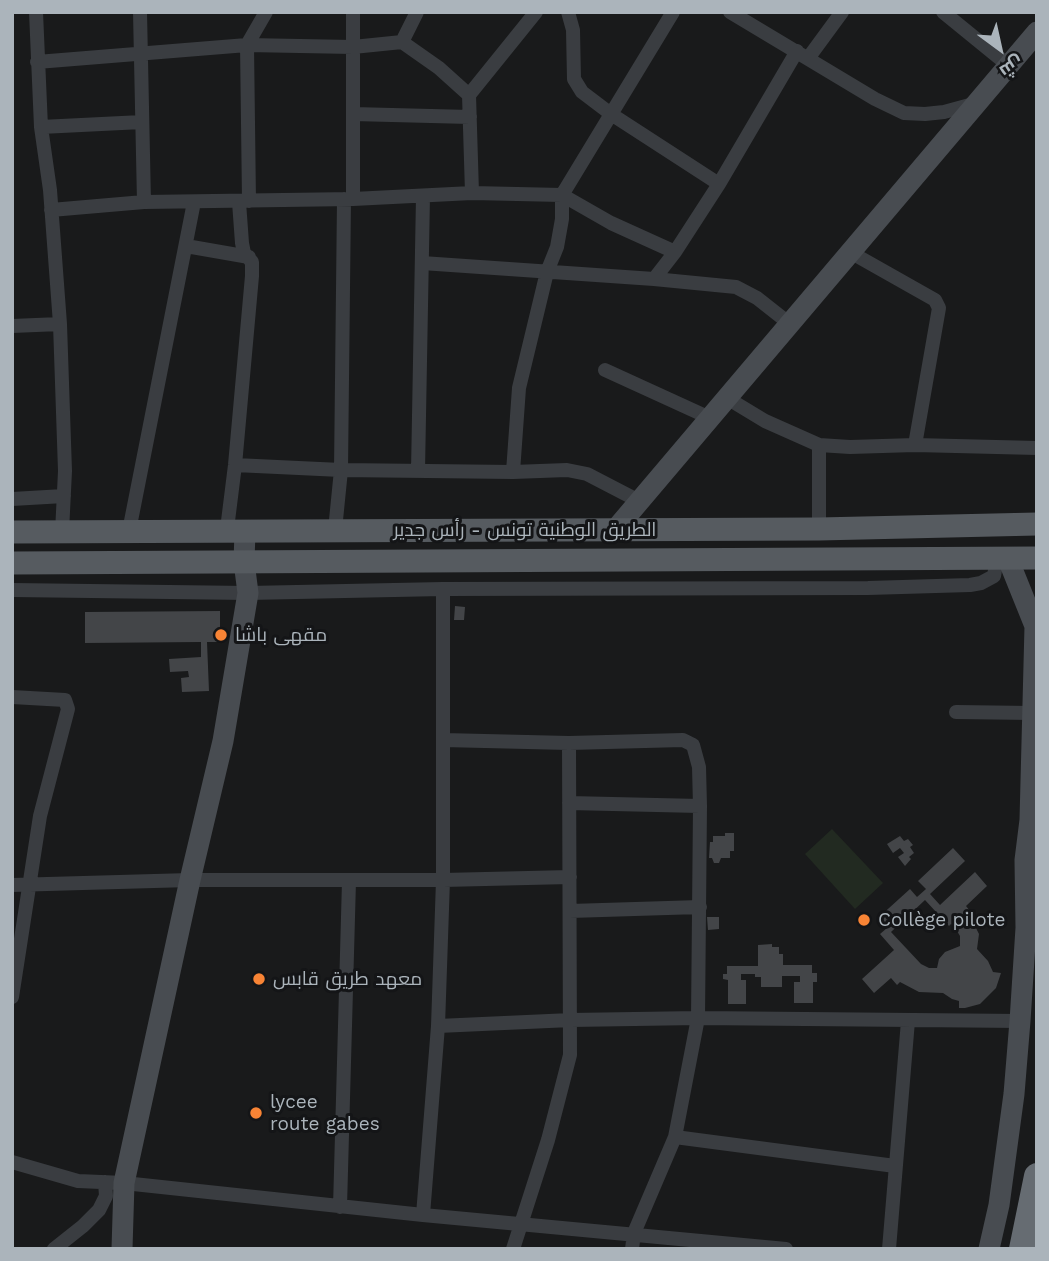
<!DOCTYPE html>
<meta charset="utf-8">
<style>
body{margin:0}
#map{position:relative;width:1049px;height:1261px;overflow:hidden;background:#191a1b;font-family:"Work Sans",Cairo,sans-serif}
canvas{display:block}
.frame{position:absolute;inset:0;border:14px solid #abb4bb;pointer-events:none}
.north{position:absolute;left:965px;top:14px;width:70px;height:70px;-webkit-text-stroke:5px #141517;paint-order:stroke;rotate:147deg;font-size:19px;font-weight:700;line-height:28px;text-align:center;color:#abb4bb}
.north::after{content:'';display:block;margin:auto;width:24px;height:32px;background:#abb4bb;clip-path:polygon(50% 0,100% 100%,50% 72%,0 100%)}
</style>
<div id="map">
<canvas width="1049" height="1261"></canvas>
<div class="frame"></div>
<div class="north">ش</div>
</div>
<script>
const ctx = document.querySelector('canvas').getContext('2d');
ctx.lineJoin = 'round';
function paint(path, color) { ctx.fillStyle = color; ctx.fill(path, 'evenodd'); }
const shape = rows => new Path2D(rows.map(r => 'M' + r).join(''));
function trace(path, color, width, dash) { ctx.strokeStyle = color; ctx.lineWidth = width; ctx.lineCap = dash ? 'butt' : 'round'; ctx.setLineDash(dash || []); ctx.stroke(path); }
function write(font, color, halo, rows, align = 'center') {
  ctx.font = font + ' "Work Sans",Cairo,sans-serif'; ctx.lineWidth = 6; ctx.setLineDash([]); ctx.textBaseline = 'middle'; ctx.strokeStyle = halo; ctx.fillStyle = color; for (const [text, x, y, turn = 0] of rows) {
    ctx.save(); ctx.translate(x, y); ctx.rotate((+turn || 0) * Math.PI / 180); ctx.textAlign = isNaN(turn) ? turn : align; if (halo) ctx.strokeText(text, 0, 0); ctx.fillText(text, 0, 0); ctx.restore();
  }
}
paint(shape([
 [832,829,883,883,855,909,805,854]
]), '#222a21');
paint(shape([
 [455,606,465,607,464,620,454,620],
 [220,611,220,642,207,642,209,691,182,692,181,678,189,677,188,671,170,672,169,659,201,657,201,642,85,643,85,612],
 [725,833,734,833,734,851,730,851,730,858,721,858,719,863,714,863,712,858,709,858,710,842,713,842,713,836,725,836],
 [900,836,904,841,908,839,913,845,910,847,914,853,909,857,911,859,905,866,898,857,904,853,900,848,893,853,887,844],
 [953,848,965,861,930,894,940,905,975,872,987,886,966,906,978,921,974,924,979,934,977,949,988,961,993,972,1001,973,996,988,980,1004,965,1008,959,1008,959,1001,952,999,943,993,919,992,900,982,897,985,891,978,874,993,862,979,894,950,880,934,887,928,878,918,910,889,917,897,926,889,918,881],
 [925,900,949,926,951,924,954,926,960,936,960,946,945,952,939,959,937,968,929,968,921,964,891,932],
 [707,917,719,917,719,929,708,930],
 [772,944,772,947,779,947,779,954,783,954,783,965,812,965,812,973,817,973,817,982,813,982,813,1003,794,1003,794,982,800,982,800,976,782,976,782,987,761,987,761,977,755,977,755,974,741,974,741,980,746,980,746,1004,728,1004,728,980,723,979,723,974,727,974,727,966,758,966,758,945]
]), '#434548');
trace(shape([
 [36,12,41,127,50,190,60,324,65,471,62,532],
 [140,12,144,202],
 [353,12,353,199],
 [417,12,402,42,439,68,469,95,472,193],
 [568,12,573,30,574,79,582,92,611,114,719,184],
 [730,12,875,99,904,113,925,114,944,112,977,103],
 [943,12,1008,65],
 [809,57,842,12],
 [37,62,247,45,353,47,402,42],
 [469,95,536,12],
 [353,114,470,117],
 [41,127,142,122],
 [249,201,247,45,266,12],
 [51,210,144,202,353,199,472,193,562,195,611,223,675,252],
 [186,246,249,257],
 [422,263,654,279,736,287,757,298,790,324],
 [654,279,675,252,719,184,797,51],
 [12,326,60,324],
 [605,370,710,418],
 [727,398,765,421,819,445,850,447,915,445,939,308,935,300,850,252],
 [915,445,1037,448],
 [235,465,341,470,513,472,567,470,587,474,639,501],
 [418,471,423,196],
 [513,472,519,388,547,272,557,247,562,219,562,195,673,12],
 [12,499,64,496],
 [227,529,235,465,252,276,252,262,244,253,242,243,239,202],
 [819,529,819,445],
 [335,530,341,470,344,199],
 [129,531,194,202],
 [12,590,248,593,443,589,868,588,970,585,981,583,994,576,997,559],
 [12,697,65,700,68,709,40,816,12,997],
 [956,712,1032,713],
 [443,740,569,743,683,740,693,745,699,767,700,806,698,1018,675,1137,634,1233,632,1249],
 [569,803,700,806],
 [12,885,190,880,443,880,570,877],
 [570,911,700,907],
 [438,1026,571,1020,698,1018,1020,1021],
 [675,1137,895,1166],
 [12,1162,78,1181,124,1183,423,1215,786,1249],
 [340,1207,349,881],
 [423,1215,438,1026,443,880,443,589],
 [54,1249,83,1226,99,1210,106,1196,105,1182],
 [513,1249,548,1140,570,1055,569,743],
 [889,1249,908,1021]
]), '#3a3d41', 14);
trace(shape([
 [615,530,1037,32],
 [1008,559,1035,626],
 [122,1249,124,1183,190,880,223,741,248,593,244,562,245,531],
 [989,1249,999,1205,1014,1094,1020,1021,1026,928,1025,860,1030,820,1035,626,1037,619]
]), '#484c51', 21);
trace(shape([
 [12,532,819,529,1037,524],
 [12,563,1037,558]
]), '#565b60', 23);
trace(shape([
 [1022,1249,1037,1176]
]), '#666c72', 26);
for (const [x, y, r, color] of [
 [221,635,7,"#f88435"],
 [864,920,7,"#f88435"],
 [259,979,7,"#f88435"],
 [256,1113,7,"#f88435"]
]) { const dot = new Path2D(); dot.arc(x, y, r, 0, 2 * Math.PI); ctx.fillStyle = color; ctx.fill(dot); trace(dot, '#141517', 2.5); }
write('19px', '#abb4bb', '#141517', [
 ["الطريق الوطنية تونس - رأس جدير",525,530]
]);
write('19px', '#abb4bb', '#141517', [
 ["مقهى باشا",235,635],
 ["Collège pilote",878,920],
 ["معهد طريق قابس",273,979],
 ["lycee",270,1102],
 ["route gabes",270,1124]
], 'left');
</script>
